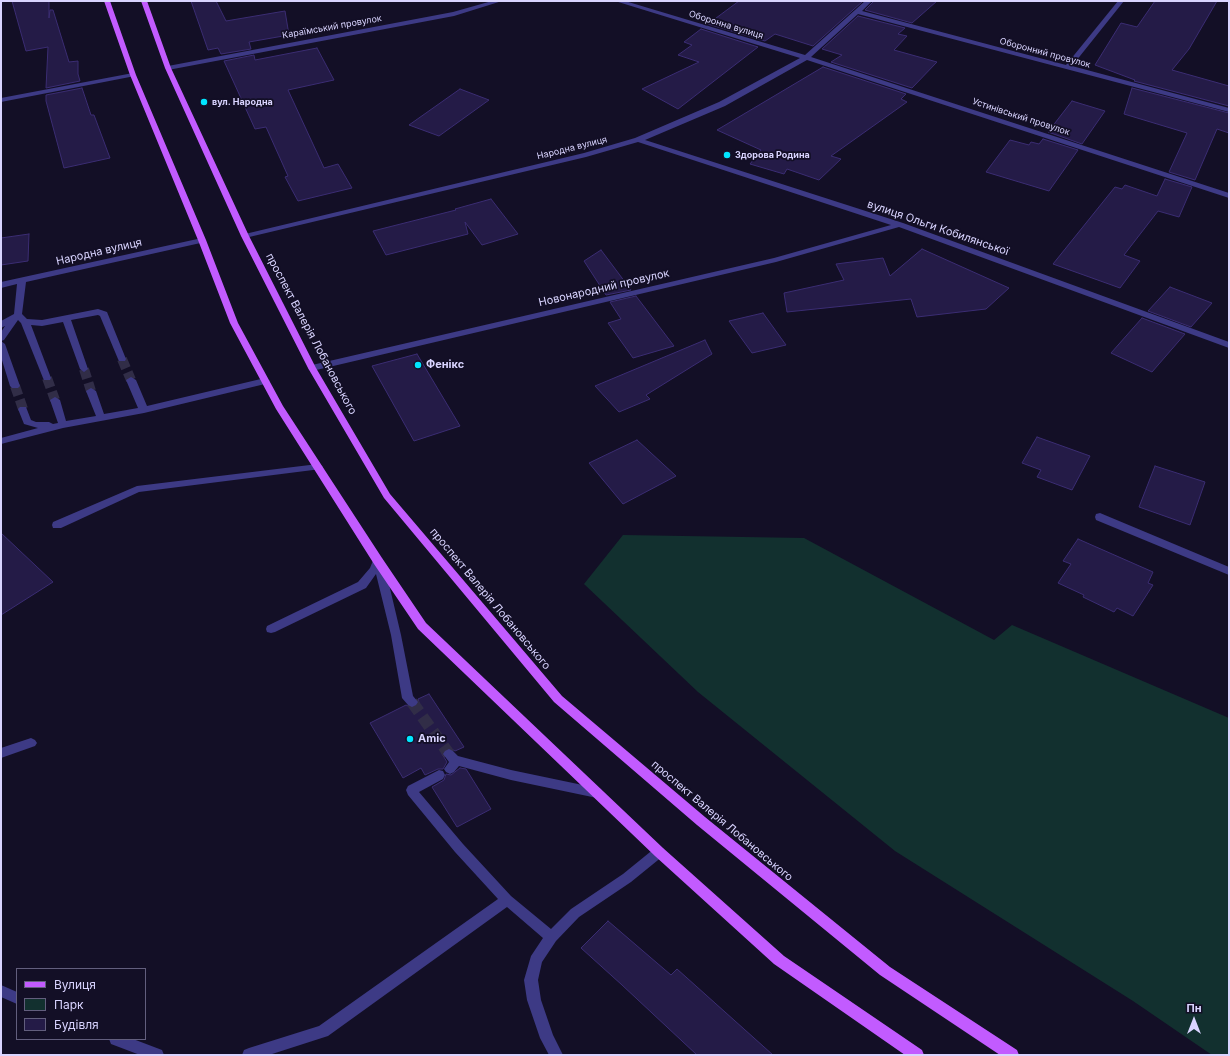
<!DOCTYPE html>
<meta charset="utf-8">
<style>
body{margin:0}
#map{position:relative;width:1230px;height:1056px;overflow:hidden;background:#130f26;font-family:Inter,sans-serif}
canvas{display:block}
.frame{position:absolute;inset:0;border:2px solid #d9d4ff;pointer-events:none}
.legend{position:absolute;left:16px;top:968px;width:130px;height:72px;box-sizing:border-box;background:#130f26;border:1px solid #625e7d;margin:0;padding:5px 7px;list-style:none;font-size:12px;color:#d9d4ff}
.legend li{display:flex;align-items:center;gap:8px;height:20px}
.legend b{width:20px;border:1px solid #625e7d}
.north{position:absolute;left:1174px;top:1000px;width:40px;height:40px;-webkit-text-stroke:3px #130f26;paint-order:stroke;rotate:0deg;font-size:11px;font-weight:700;line-height:16px;text-align:center;color:#d9d4ff}
.north::after{content:'';display:block;margin:auto;width:14px;height:18px;background:#d9d4ff;clip-path:polygon(50% 0,100% 100%,50% 72%,0 100%)}
</style>
<div id="map">
<canvas width="1230" height="1056"></canvas>
<div class="frame"></div>
<ul class="legend">
<li><b style="height:5px;background:#c25bff"></b>Вулиця</li>
<li><b style="height:11px;background:#12302f"></b>Парк</li>
<li><b style="height:11px;background:#241b47"></b>Будівля</li>
</ul>
<div class="north">Пн</div>
</div>
<script>
const ctx = document.querySelector('canvas').getContext('2d');
ctx.lineJoin = 'round';
function paint(path, color) { ctx.fillStyle = color; ctx.fill(path, 'evenodd'); }
const shape = rows => new Path2D(rows.map(r => 'M' + r).join(''));
function trace(path, color, width, dash) { ctx.strokeStyle = color; ctx.lineWidth = width; ctx.lineCap = dash ? 'butt' : 'round'; ctx.setLineDash(dash || []); ctx.stroke(path); }
function write(font, color, halo, rows, align = 'center') {
  ctx.font = font + ' Inter,sans-serif'; ctx.lineWidth = 3.5; ctx.setLineDash([]); ctx.textBaseline = 'middle'; ctx.strokeStyle = halo; ctx.fillStyle = color; for (const [text, x, y, turn = 0] of rows) {
    ctx.save(); ctx.translate(x, y); ctx.rotate((+turn || 0) * Math.PI / 180); ctx.textAlign = isNaN(turn) ? turn : align; if (halo) ctx.strokeText(text, 0, 0); ctx.fillText(text, 0, 0); ctx.restore();
  }
}
paint(shape([
 [623,535,804,538,994,640,1012,625,1229,718,1229,1055,1212,1055,1133,1001,895,851,698,692,584,584]
]), '#12302f');
const building = shape([
 [12,1,49,1,49,18,50,10,53,10,69,62,78,61,78,74,80,81,46,88,48,47,26,51,12,1],
 [191,1,216,1,226,21,285,11,289,35,249,42,251,49,221,54,218,48,208,50,191,1],
 [739,1,863,1,813,46,775,34,765,41,708,24,739,1],
 [874,1,937,1,912,23,865,10,874,1],
 [1155,1,1217,1,1189,49,1172,70,1229,86,1229,106,1134,81,1135,80,1095,65,1121,23,1137,27,1155,1],
 [858,16,905,28,898,34,907,36,894,50,937,62,912,88,831,62,842,55,822,49,858,16],
 [701,29,758,47,678,109,642,89,699,62,678,55,692,45,684,42,701,29],
 [317,48,334,80,288,90,324,168,338,164,352,188,298,201,285,177,288,176,266,127,255,129,224,61,254,55,255,60,317,48],
 [823,67,906,94,901,99,907,102,831,156,841,159,819,180,787,169,784,174,750,164,761,150,717,130,823,67],
 [82,88,91,115,94,115,110,158,64,168,46,101,46,95,82,88],
 [1132,88,1229,113,1229,133,1217,129,1195,180,1169,172,1187,133,1124,114,1132,88],
 [460,89,489,100,439,136,409,125,460,89],
 [1072,101,1105,111,1082,144,1048,132,1072,101],
 [1043,139,1078,150,1049,191,986,172,1010,140,1029,145,1031,142,1039,144,1043,139],
 [1165,179,1192,187,1179,217,1158,211,1124,255,1140,261,1120,288,1053,264,1115,187,1122,189,1125,185,1157,196,1165,179],
 [491,199,518,234,482,245,465,222,468,234,386,255,373,231,456,210,455,209,491,199],
 [29,234,28,261,1,265,1,238,29,234],
 [922,249,1009,288,986,309,917,317,911,299,787,312,784,293,844,280,836,264,883,258,890,276,922,249],
 [601,250,631,290,606,295,584,261,601,250],
 [1170,287,1212,303,1191,327,1148,311,1170,287],
 [636,296,674,346,633,358,608,323,621,319,610,302,636,296],
 [763,313,786,345,752,353,729,321,763,313],
 [1142,318,1185,334,1152,372,1111,353,1142,318],
 [705,340,712,354,646,395,650,399,619,412,595,386,705,340],
 [417,354,460,426,414,441,372,366,417,354],
 [1037,437,1090,456,1072,490,1037,477,1041,470,1022,463,1037,437],
 [637,440,676,476,623,504,589,463,637,440],
 [1155,466,1205,482,1190,525,1139,507,1155,466],
 [1,533,53,582,1,615,1,533],
 [1078,539,1153,572,1148,583,1153,585,1133,616,1117,608,1114,612,1083,597,1084,595,1058,583,1071,564,1063,561,1078,539],
 [429,694,464,747,455,751,450,748,444,750,442,754,447,762,443,769,438,769,425,775,421,768,403,778,370,723,406,705,413,708,419,703,418,699,429,694],
 [460,768,466,769,491,809,457,827,432,787,444,780,446,774,451,775,460,768],
 [608,921,671,975,677,969,773,1055,697,1055,622,985,581,948,608,921]
]);
paint(building, '#241b47');
trace(building, '#3b2d73', 1);
trace(shape([
 [122,359,131,380],
 [84,369,91,391],
 [47,378,55,400],
 [15,386,23,409]
]), '#312d47', 10, [10, 4.5]);
trace(shape([
 [412,702,449,754]
]), '#312d47', 12, [12, 6]);
paint(shape([
 [492,1,502,1,454,16,168,70,165,68,168,66,453,12,492,1],
 [615,1,625,1,805,55,865,1,872,1,862,11,1066,65,1118,1,1124,1,1072,66,1229,108,1229,112,858,14,811,57,1229,193,1229,198,807,60,725,106,645,140,903,223,1229,342,1229,348,899,227,776,262,312,371,309,370,308,368,309,366,312,365,774,258,891,225,638,142,586,157,245,238,241,236,245,234,584,153,635,138,719,102,800,58,615,1],
 [133,73,135,74,135,76,1,102,1,98,133,73],
 [202,238,205,238,205,242,26,282,22,314,27,319,42,320,98,309,107,312,126,359,125,361,119,361,118,359,100,316,98,315,71,320,88,369,84,372,80,369,63,322,42,326,31,325,51,378,50,380,44,380,43,378,21,323,18,320,4,340,1,341,1,332,5,326,1,328,1,321,14,314,17,284,1,288,1,282,202,238],
 [1,341,5,344,20,386,18,388,12,388,10,386,1,357,1,341],
 [131,377,136,380,147,406,265,378,270,381,265,384,144,413,63,428,1,444,1,438,38,428,24,424,18,409,20,407,26,407,31,420,36,422,49,422,53,424,58,423,50,400,55,397,60,400,66,421,96,416,86,391,91,388,96,391,104,414,138,408,126,380,131,377],
 [318,464,321,465,323,467,321,469,139,492,61,528,53,528,52,525,53,522,137,486,318,464],
 [1100,513,1229,567,1229,575,1096,520,1095,517,1096,514,1100,513],
 [378,557,382,558,384,563,401,635,413,696,418,702,416,705,412,707,408,705,402,698,391,635,376,574,366,588,275,632,271,633,267,632,266,629,267,626,358,582,370,568,374,558,378,557],
 [31,738,35,740,37,743,35,746,1,758,1,748,31,738],
 [449,749,453,751,458,756,511,770,597,788,601,789,603,793,601,797,597,798,511,780,459,766,454,772,450,774,446,772,444,769,449,762,443,754,445,751,449,749],
 [439,770,443,771,445,775,443,779,419,792,463,844,511,896,551,929,571,909,623,874,655,848,659,847,663,848,665,852,663,856,631,882,579,917,556,941,542,962,538,980,541,1000,553,1035,563,1055,549,1055,540,1038,527,1000,524,980,531,956,543,938,507,907,328,1036,269,1055,242,1055,244,1050,249,1048,319,1026,498,899,455,852,408,795,406,790,408,786,439,770],
 [1,985,17,992,17,1004,1,997,1,985],
 [109,1039,133,1039,162,1050,164,1055,140,1055,111,1044,109,1039]
]), '#3d3a85');
paint(shape([
 [104,1,110,1,136,75,206,240,238,323,283,406,382,558,426,623,663,848,784,956,922,1050,924,1055,905,1055,774,964,655,856,418,629,374,564,276,409,230,323,198,240,130,75,104,1],
 [141,1,147,1,171,68,249,236,316,368,390,494,562,696,705,817,890,967,1017,1050,1019,1055,1000,1055,880,975,697,825,554,702,384,498,308,368,241,236,165,68,141,1]
]), '#c25bff');
for (const [x, y, r, color] of [
 [204,102,4,"#00e5ff"],
 [727,155,4,"#00e5ff"],
 [418,365,4,"#00e5ff"],
 [410,739,4,"#00e5ff"]
]) { const dot = new Path2D(); dot.arc(x, y, r, 0, 2 * Math.PI); ctx.fillStyle = color; ctx.fill(dot); trace(dot, '#130f26', 1.5); }
write('9px', '#d9d4ff', '#130f26', [
 ["Оборонна вулиця",726,25,17],
 ["Караїмський провулок",332,27,-10],
 ["Оборонний провулок",1045,53,15],
 ["Устинівський провулок",1021,117,18],
 ["Народна вулиця",572,148,-14]
]);
write('bold 9px', '#d9d4ff', '#130f26', [
 ["вул. Народна",212,102],
 ["Здорова Родина",735,155]
], 'left');
write('11px', '#d9d4ff', '#130f26', [
 ["вулиця Ольги Кобилянської",938,228,19],
 ["Народна вулиця",99,252,-13],
 ["Новонародний провулок",604,288,-13],
 ["проспект Валерія Лобановського",311,334,62],
 ["проспект Валерія Лобановського",490,599,50],
 ["проспект Валерія Лобановського",722,821,40]
]);
write('bold 11px', '#d9d4ff', '#130f26', [
 ["Фенікс",426,365],
 ["Amic",418,739]
], 'left');
</script>
